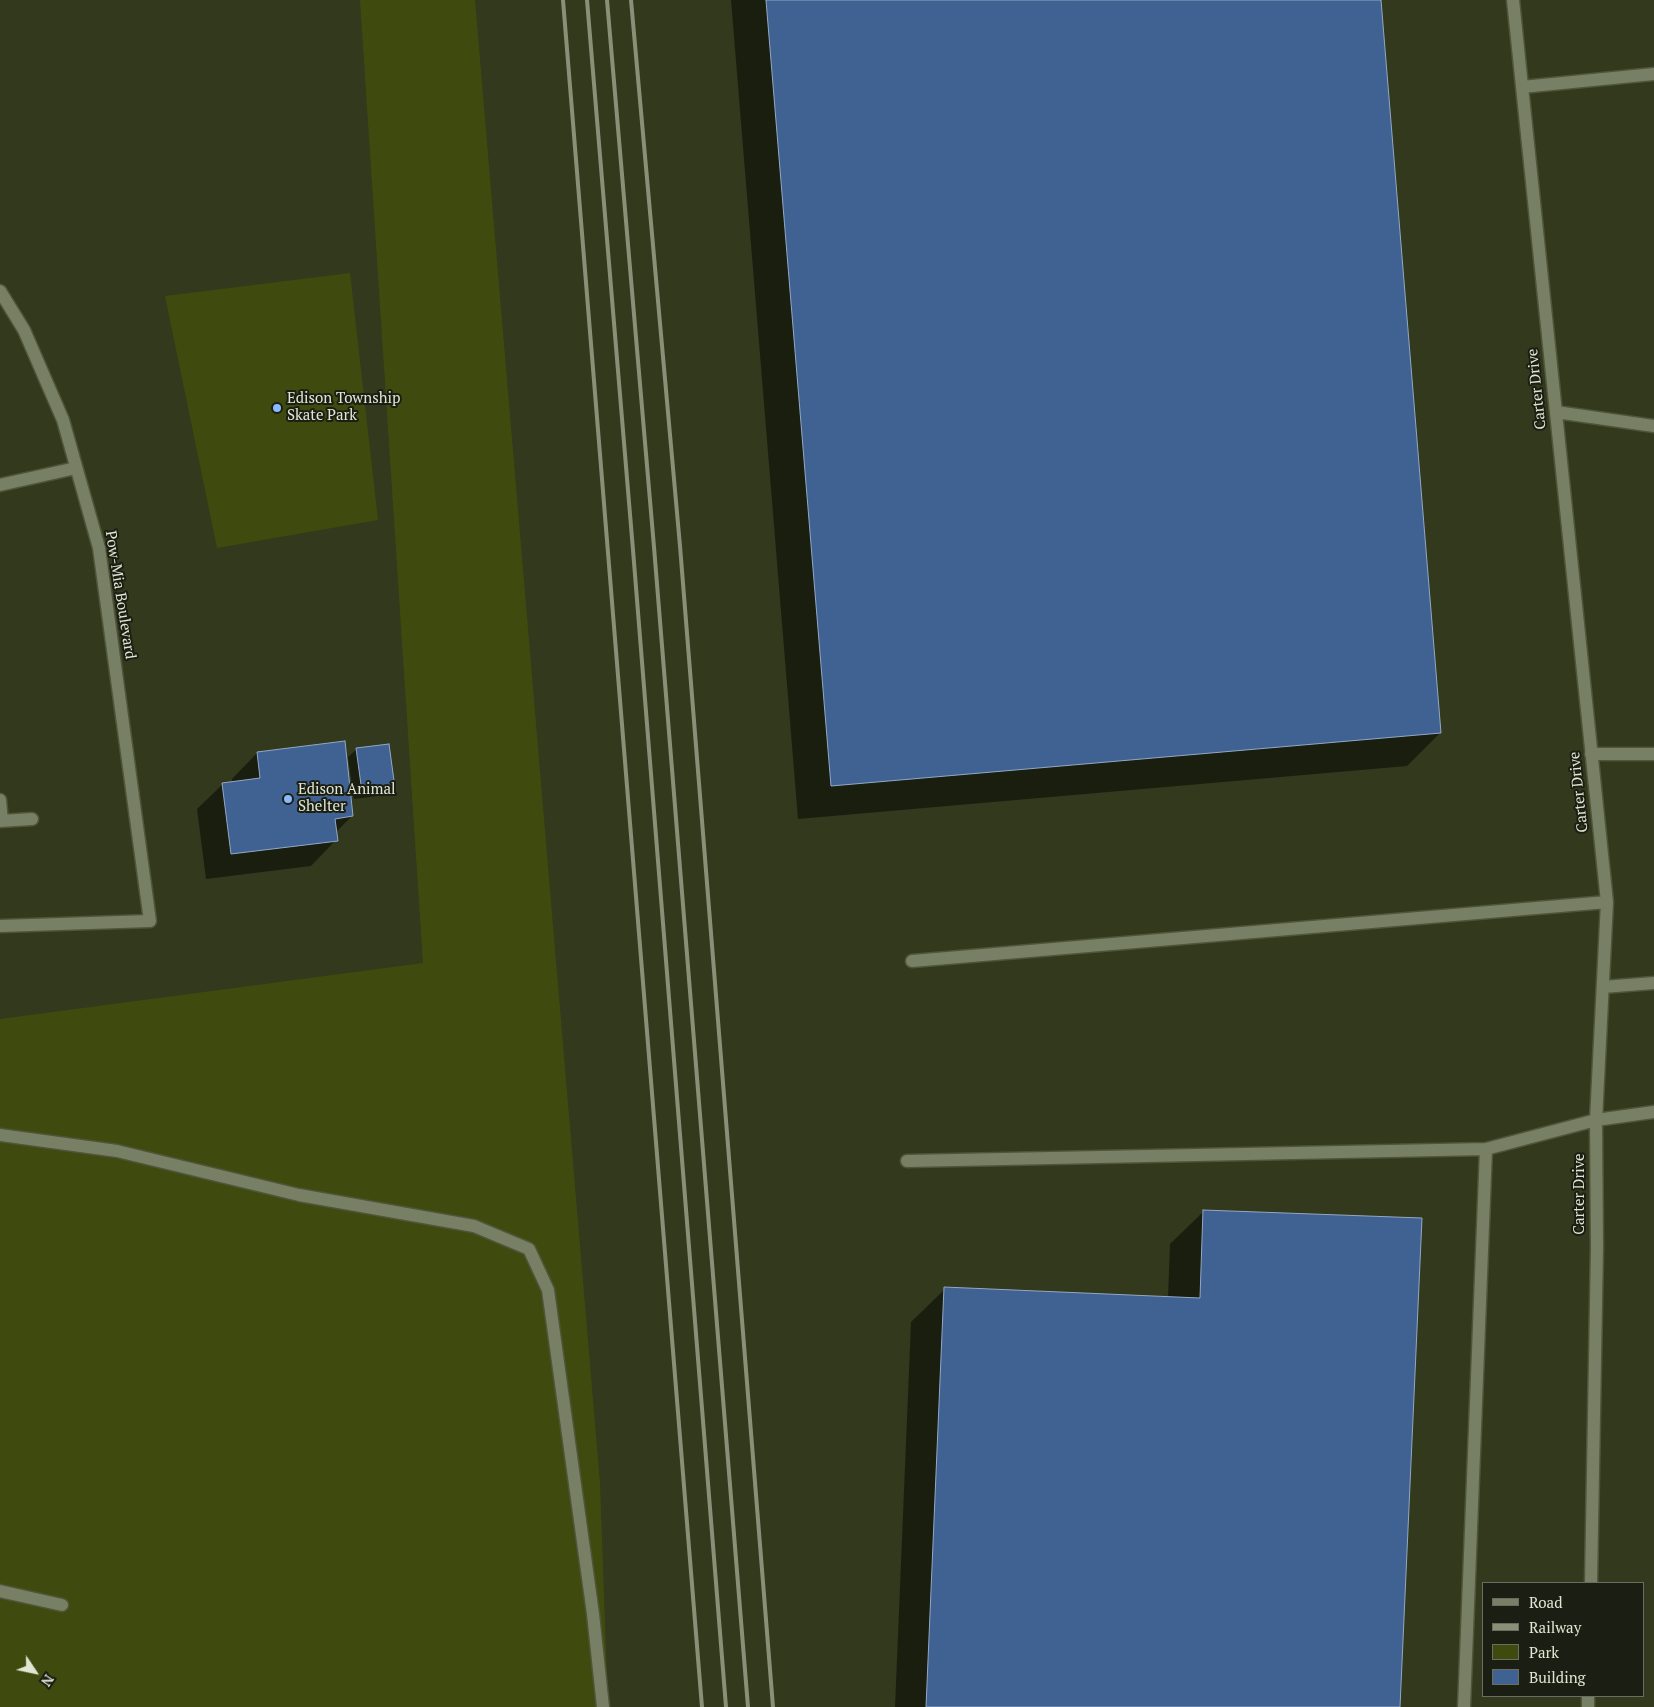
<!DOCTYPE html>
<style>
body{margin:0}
#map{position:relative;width:1654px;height:1707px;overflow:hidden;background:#32391c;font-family:"PT Serif",serif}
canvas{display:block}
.legend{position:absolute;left:1482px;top:1582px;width:162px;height:115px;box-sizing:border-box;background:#1b1e12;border:1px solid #6a6e60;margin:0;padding:6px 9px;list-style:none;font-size:15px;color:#e1e6d4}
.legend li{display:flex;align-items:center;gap:10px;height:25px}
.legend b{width:25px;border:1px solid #6a6e60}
.north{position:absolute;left:10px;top:1647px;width:50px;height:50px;-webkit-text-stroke:4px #1b1e12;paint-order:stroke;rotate:124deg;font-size:14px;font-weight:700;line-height:20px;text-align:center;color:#e1e6d4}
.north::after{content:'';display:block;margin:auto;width:18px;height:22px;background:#e1e6d4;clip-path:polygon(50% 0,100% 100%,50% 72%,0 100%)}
</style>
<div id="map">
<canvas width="1654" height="1707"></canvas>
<ul class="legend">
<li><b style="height:6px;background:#777f64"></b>Road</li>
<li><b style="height:6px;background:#8a9078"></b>Railway</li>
<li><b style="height:14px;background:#3f4b0e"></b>Park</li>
<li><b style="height:14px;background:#3f6293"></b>Building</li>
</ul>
<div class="north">N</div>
</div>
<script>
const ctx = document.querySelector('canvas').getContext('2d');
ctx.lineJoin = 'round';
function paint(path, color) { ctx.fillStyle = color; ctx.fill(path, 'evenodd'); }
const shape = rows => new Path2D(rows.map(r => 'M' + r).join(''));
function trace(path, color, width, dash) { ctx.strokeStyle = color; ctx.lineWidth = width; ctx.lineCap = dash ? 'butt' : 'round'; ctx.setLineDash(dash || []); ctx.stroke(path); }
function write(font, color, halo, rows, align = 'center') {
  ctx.font = font + ' "PT Serif",serif'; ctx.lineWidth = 4; ctx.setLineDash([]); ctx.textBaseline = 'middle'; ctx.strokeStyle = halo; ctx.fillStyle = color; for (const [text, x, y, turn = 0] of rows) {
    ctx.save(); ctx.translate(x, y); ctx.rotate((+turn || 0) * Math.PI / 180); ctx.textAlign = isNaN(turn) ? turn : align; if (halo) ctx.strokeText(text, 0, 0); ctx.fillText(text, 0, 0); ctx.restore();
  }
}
paint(shape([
 [360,0,475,0,600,1483,608,1707,0,1707,0,1019,423,963],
 [350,273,378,520,217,548,165,296]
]), '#3f4b0e');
paint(shape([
 [731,0,1380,0,1440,733,1407,766,798,819],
 [357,749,393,787,385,795,354,799,348,757],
 [257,753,352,816,335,833,336,840,311,866,206,879,197,809,223,784,232,783,232,779],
 [1204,1211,1399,1707,895,1707,911,1322,945,1289,1168,1298,1170,1244]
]), '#0007');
const building = shape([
 [766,0,1381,0,1441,733,831,786,766,0],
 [345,741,353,816,335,819,338,841,231,854,222,783,260,778,257,752,345,741],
 [389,744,395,788,362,792,356,748,389,744],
 [1203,1210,1422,1218,1400,1707,926,1707,944,1287,1200,1298,1203,1210]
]);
paint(building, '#3f6293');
trace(building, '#94a8c5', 1);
const minor = shape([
 [1513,0,1607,902,1596,1120,1597,1247,1591,1583],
 [1522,87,1654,74],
 [0,291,24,330,63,420,99,548,150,921,0,926],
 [1556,412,1654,426],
 [0,485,76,468],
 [1591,754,1654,754],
 [0,800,2,821],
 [0,821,32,819],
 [912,961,1607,902],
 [1603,987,1654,983],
 [0,1135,117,1151,299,1195,474,1226,529,1249,548,1290,593,1614,603,1707],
 [907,1161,1486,1149,1596,1120,1654,1112],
 [0,1591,62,1605],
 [1464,1707,1486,1149],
 [1588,1707,1588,1696]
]);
trace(minor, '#4e5539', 15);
trace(minor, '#777f64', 12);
trace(shape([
 [563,0,702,1707],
 [587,0,633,550,726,1707],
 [607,0,654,547,748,1707],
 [631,0,680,546,773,1707]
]), '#8a9078', 4);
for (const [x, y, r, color] of [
 [277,408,5,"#8abafc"],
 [288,799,5,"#8abafc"]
]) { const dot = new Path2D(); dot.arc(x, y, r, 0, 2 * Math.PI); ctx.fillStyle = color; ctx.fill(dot); trace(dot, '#1b1e12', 2); }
write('15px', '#e1e6d4', '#1b1e12', [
 ["Carter Drive",1537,389,-96],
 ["Pow-Mia Boulevard",120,595,81],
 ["Carter Drive",1579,792,-96],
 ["Carter Drive",1580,1194,-90]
]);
write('15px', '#e1e6d4', '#1b1e12', [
 ["Edison Township",287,399],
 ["Skate Park",287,416],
 ["Edison Animal",298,790],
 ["Shelter",298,807]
], 'left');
</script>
